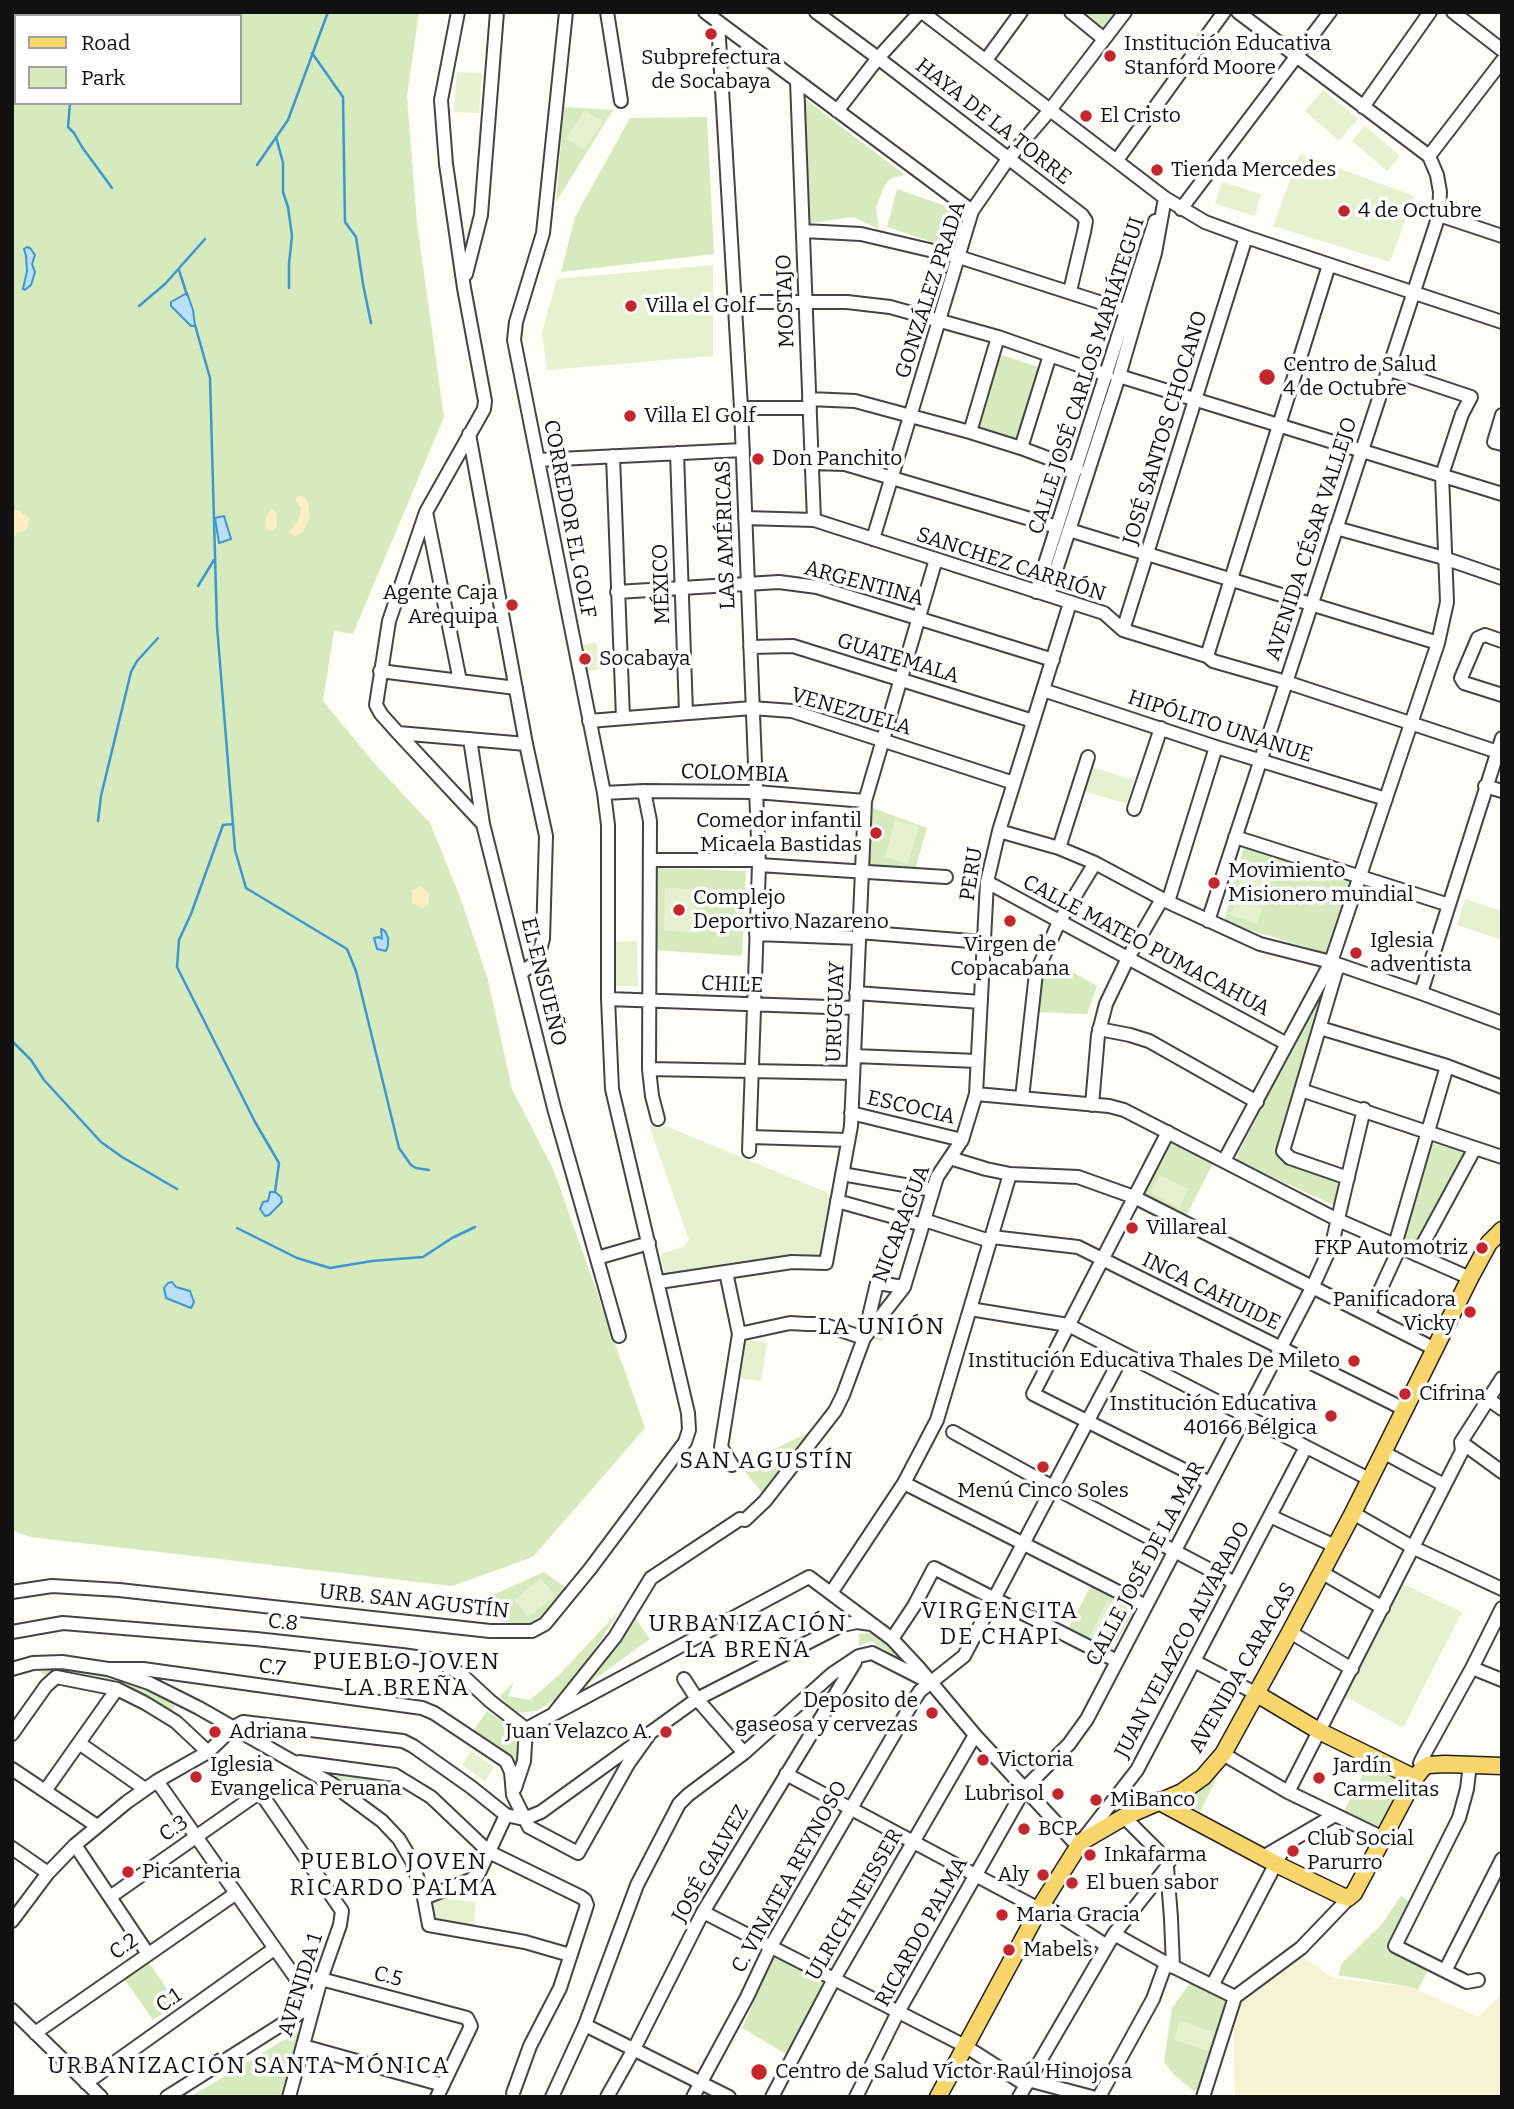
<!DOCTYPE html>
<meta charset="utf-8">
<style>
body{margin:0}
#map{position:relative;width:1514px;height:2109px;overflow:hidden;background:#fffdf5;font-family:Bitter,serif}
canvas{display:block}
.frame{position:absolute;inset:0;border:14px solid #111;pointer-events:none}
.legend{position:absolute;left:14px;top:14px;width:228px;height:91px;box-sizing:border-box;background:#fff;border:2px solid #a0a0a0;margin:0;padding:9px 12px;list-style:none;font-size:21px;color:#111}
.legend li{display:flex;align-items:center;gap:14px;height:35px}
.legend b{width:35px;border:2px solid #a0a0a0}
</style>
<div id="map">
<canvas width="1514" height="2109"></canvas>
<div class="frame"></div>
<ul class="legend">
<li><b style="height:9px;background:#f9d66b"></b>Road</li>
<li><b style="height:19px;background:#d5ebbd"></b>Park</li>
</ul>
</div>
<script>
const ctx = document.querySelector('canvas').getContext('2d');
ctx.lineJoin = 'round';
function paint(path, color) { ctx.fillStyle = color; ctx.fill(path, 'evenodd'); }
const shape = rows => new Path2D(rows.map(r => 'M' + r).join(''));
function trace(path, color, width, dash) { ctx.strokeStyle = color; ctx.lineWidth = width; ctx.lineCap = dash ? 'butt' : 'round'; ctx.setLineDash(dash || []); ctx.stroke(path); }
function write(font, color, halo, rows, align = 'center') {
  ctx.font = font + ' Bitter,serif'; ctx.lineWidth = 7; ctx.setLineDash([]); ctx.textBaseline = 'middle'; ctx.strokeStyle = halo; ctx.fillStyle = color; for (const [text, x, y, turn = 0] of rows) {
    ctx.save(); ctx.translate(x, y); ctx.rotate((+turn || 0) * Math.PI / 180); ctx.textAlign = isNaN(turn) ? turn : align; if (halo) ctx.strokeText(text, 0, 0); ctx.fillText(text, 0, 0); ctx.restore();
  }
}
paint(shape([
 [1303,1957,1333,1978,1411,1987,1478,2017,1502,1994,1502,2097,1235,2097,1233,2006]
]), '#f6f3d4');
paint(shape([
 [12,12,419,12,407,96,417,223,444,417,353,634,334,631,323,701,375,764,430,823,460,897,488,980,512,1089,554,1171,645,1428,533,1557,452,1586,30,1537,12,1530],
 [16,16,240,16,240,103,16,103],
 [1077,12,1116,12,1101,31],
 [805,99,905,175,892,178,885,184,876,208,879,229,853,217,810,223],
 [564,107,613,110,556,202],
 [707,117,714,254,561,272,575,217,630,118],
 [897,189,960,211,950,248,887,227],
 [998,354,1039,367,1016,441,975,429],
 [870,807,927,828,915,870,867,865],
 [1244,846,1353,882,1328,954,1224,922],
 [656,868,746,871,742,956,653,950],
 [1050,959,1097,986,1087,1014,1035,1012,1038,986],
 [1320,993,1324,996,1277,1153,1284,1162,1341,1183,1336,1206,1235,1160],
 [1166,1139,1213,1163,1185,1218,1142,1195],
 [1432,1144,1465,1151,1417,1249,1401,1240],
 [894,1310,882,1341,869,1338],
 [824,1425,807,1444,793,1454,764,1495,740,1466],
 [544,1572,565,1587,543,1621,533,1626,501,1621,490,1611,484,1599],
 [1092,1584,1136,1607,1110,1653,1067,1631],
 [620,1610,590,1656,558,1698,537,1711,515,1713,500,1696,514,1682,508,1696,530,1700,558,1676],
 [631,1612,650,1639,570,1697],
 [873,1633,904,1661,870,1641,859,1646,859,1634],
 [54,1667,110,1675,175,1704,173,1711,117,1684,53,1673,44,1675,40,1671],
 [487,1711,515,1730,518,1736,519,1754,515,1773,472,1733],
 [1370,1761,1406,1779,1381,1828,1344,1811],
 [1221,1769,1200,1812,1184,1803,1187,1796],
 [323,1774,379,1781,365,1802],
 [1401,1896,1409,1901,1386,1949,1428,1970,1418,1990,1411,1987,1338,1975,1342,1963,1382,1924],
 [775,1955,826,1983,786,2054,742,2028],
 [149,1962,177,2004,153,2020,125,1980],
 [1190,1983,1227,1997,1202,2086,1194,2091,1174,2075,1164,2062,1172,2008],
 [302,2029,280,2097,190,2097]
]), '#d5ebbd');
paint(shape([
 [298,496,302,496,308,501,310,518,303,532,295,537,289,532,298,520,301,509,295,499],
 [271,508,276,512,277,527,273,531,269,531,265,526,266,517],
 [12,510,20,511,30,519,27,529,16,534,13,540],
 [420,886,429,893,429,904,426,907,422,908,412,903,412,890]
]), '#fbeec1');
paint(shape([
 [457,72,482,73,479,113,454,112],
 [1323,90,1358,119,1339,141,1305,111],
 [585,110,603,122,584,150,566,138],
 [1365,126,1400,156,1387,171,1352,141],
 [1300,154,1414,196,1390,262,1273,226],
 [1222,182,1261,194,1255,216,1215,204],
 [713,265,713,356,547,370,542,333,557,279],
 [596,642,602,668,587,672,581,646],
 [1089,766,1134,780,1127,804,1081,790],
 [895,820,919,827,908,864,885,857],
 [1248,864,1274,873,1257,924,1231,915],
 [665,888,694,889,693,932,664,931],
 [1465,899,1502,911,1502,940,1457,925],
 [637,941,638,986,616,986,615,942],
 [649,1125,668,1127,826,1192,830,1197,819,1257,796,1253,670,1275,665,1274,660,1254,683,1247,689,1240],
 [1160,1175,1189,1189,1179,1208,1151,1193],
 [744,1339,767,1343,761,1381,738,1378],
 [541,1578,555,1596,528,1617,514,1600],
 [1401,1583,1462,1612,1403,1728,1343,1695],
 [1108,1600,1129,1611,1110,1649,1089,1638],
 [471,1751,494,1767,485,1781,462,1765],
 [435,1898,476,1902,474,1926,433,1922],
 [1180,2021,1214,2032,1208,2051,1174,2040]
]), '#e6f2cf');
const water = shape([
 [27,247,30,248,35,255,32,264,35,272,31,285,25,290,23,289,27,271,26,256,24,249,27,247],
 [187,293,193,310,195,326,191,326,171,306,171,302,187,293],
 [224,516,231,539,219,543,215,518,224,516],
 [381,929,385,931,388,938,388,946,386,951,377,949,374,938,379,937,382,939,381,929],
 [270,1192,275,1192,281,1197,282,1202,269,1215,265,1216,260,1209,263,1202,268,1201,270,1192],
 [172,1282,176,1287,190,1291,194,1302,191,1308,166,1298,164,1288,168,1283,172,1282]
]);
paint(water, '#b9e0f7');
trace(water, '#3f96cf', 2);
trace(shape([
 [312,53,343,97,345,222,356,237,363,284,371,323],
 [70,103,68,127,74,133,82,147,112,188],
 [276,137,283,163,283,192,288,207,292,236,289,264,289,288],
 [257,165,288,120,328,12],
 [179,270,187,295],
 [139,306,165,284,205,239],
 [195,325,210,378,217,626,235,850,246,888,347,949,356,971,399,1148,411,1165,416,1168,429,1170],
 [198,586,214,560],
 [98,821,101,796,131,672,137,661,158,638],
 [232,824,223,825,191,914,179,940,177,967,255,1122,279,1163,275,1192],
 [12,1041,31,1060,44,1080,101,1142,122,1157,177,1189],
 [237,1228,297,1258,330,1268,372,1261,423,1257,452,1238,475,1227]
]), '#3f96cf', 2.5);
const minor = shape([
 [458,12,441,100,446,164,464,288,485,401,484,409,426,512,389,621,376,705,381,714,398,733,483,824,554,1108,619,1336],
 [607,12,621,101],
 [705,12,972,211],
 [816,12,878,58,1082,215,1086,221,1084,232,1070,291],
 [922,12,1165,198,1205,222,1246,237,1502,322],
 [1071,12,1104,39],
 [1453,12,1502,50],
 [718,22,741,408,759,865,749,1151],
 [986,60,1021,12],
 [797,81,814,520],
 [1363,107,1430,12],
 [837,111,878,58,920,12],
 [1429,156,1502,61],
 [1117,160,1224,12],
 [1181,209,1330,12],
 [1439,215,1502,236],
 [803,231,861,234,959,257,1127,311],
 [466,274,481,215,497,12],
 [734,302,847,302,890,307,998,337,1107,375],
 [1119,376,1502,494],
 [809,399,855,401,970,432,1021,448,1077,469],
 [741,408,810,408],
 [1502,415,1494,442,1502,444],
 [970,432,998,337],
 [469,434,526,744,546,836,543,939,537,961,521,973],
 [1021,448,1050,355],
 [677,453,686,713],
 [613,456,623,718],
 [538,460,743,450],
 [812,463,845,464,1057,527],
 [426,512,460,681],
 [745,518,814,520,1104,613,1123,630,1207,656,1213,661,1286,682,1498,752],
 [1336,528,1444,558,1502,578],
 [1069,530,1438,643],
 [873,539,972,211,1008,159,1050,110,1125,12],
 [617,592,779,582,817,587,1053,660],
 [1036,592,1155,221],
 [1048,595,1119,376,1155,253,1165,198],
 [1123,630,1246,237],
 [1502,641,1485,635,1478,638,1461,678,1464,683,1502,695],
 [750,647,793,646,1033,721],
 [1207,656,1329,265],
 [380,671,516,688],
 [1043,690,1216,747,1386,799],
 [589,721,752,708,792,711,1014,783],
 [398,733,526,744],
 [470,739,483,824],
 [1485,786,1502,791],
 [644,791,650,821,649,1069,652,1096,658,1119],
 [604,793,644,791,756,792,865,801],
 [1134,809,1161,728],
 [999,831,1059,848,1095,863,1168,902,1260,944,1331,962,1421,993,1502,1023],
 [1235,837,1449,905],
 [1059,848,1088,757],
 [651,860,758,860],
 [759,865,946,877],
 [987,882,1287,1044],
 [1168,902,1216,747],
 [1208,921,1439,215,1440,192,1437,175,1429,156,1238,12],
 [859,932,983,942],
 [756,934,859,938],
 [1338,965,1283,1151,1290,1158,1348,1178],
 [856,993,981,1002],
 [1421,993,1502,738],
 [608,999,856,1008],
 [1320,1028,1447,1066,1502,1087],
 [1099,1029,1130,1035,1149,1041,1257,1102],
 [854,1056,977,1061],
 [649,1069,853,1073],
 [1301,1090,1502,1157],
 [976,1094,1109,1106,1124,1110,1338,1220,1470,1278],
 [1022,1098,1036,973,1059,922,1095,863],
 [1092,1105,1098,1035,1106,1004,1128,958,1162,899],
 [851,1113,962,1140],
 [1168,1132,1033,1394,1210,1483],
 [750,1137,848,1140],
 [950,1158,986,1169,1010,1174,1078,1177,1134,1197,1435,1349],
 [1224,1161,1331,962,1438,643,1447,602,1442,475,1462,414,1471,397,1387,369],
 [842,1174,933,1190],
 [837,1201,923,1225],
 [924,1220,990,1241],
 [992,1237,1078,1247,1404,1409],
 [1395,1245,1447,1066],
 [1417,1255,1475,1148],
 [597,1258,649,1243],
 [726,1272,739,1334,721,1447,732,1465],
 [659,1282,792,1262,826,1263,851,1126,865,801,936,559],
 [970,1309,1068,1325,1369,1479],
 [1369,1314,1400,1247],
 [739,1334,790,1323,807,1324,822,1324,864,1338,904,1287,937,1177,962,1140,976,1094,987,882,999,831,1070,603],
 [1488,1399,1502,1409],
 [953,1432,1053,1487,1235,1583],
 [1461,1442,1502,1472],
 [1383,1452,1444,1485],
 [904,1483,1146,1606],
 [1353,1513,1414,1548,1502,1589],
 [1270,1516,1335,1546],
 [1321,1572,1383,1608],
 [12,1592,52,1586,119,1590,490,1631,532,1631,545,1624,590,1569,685,1442,689,1430,688,1413,612,1089,608,999,608,825,604,793,514,340,516,322,543,233,566,12],
 [831,1593,904,1483,937,1420,1010,1174],
 [12,1632,63,1623,256,1639,402,1655,437,1660,462,1675,490,1701,526,1729],
 [1290,1632,1352,1669],
 [892,1639,914,1606,934,1568,1117,1661],
 [1194,1661,1257,1694],
 [1472,1668,1502,1680],
 [12,1669,33,1663,62,1662,108,1669,149,1683,199,1708,332,1784,382,1821,399,1839,412,1861,424,1898,429,1925,525,1942,570,1955],
 [108,1669,143,1669,422,1708,434,1713,506,1761,511,1772,513,1795,529,1827,578,1853,628,1764,650,1733],
 [684,1679,697,1699,744,1753],
 [555,1712,615,1637,651,1578,740,1519,745,1520,765,1501,835,1411,843,1395,864,1338,877,1283,904,1287],
 [526,1729,809,1577,892,1639,919,1668,975,1735,1073,1841,1081,1842,1137,1770,1306,1447],
 [12,1734,46,1686,56,1677,117,1689,145,1703,176,1722,208,1752],
 [79,1743,145,1789],
 [1223,1754,1288,1792,1383,1838],
 [299,1762,395,1775,431,1797,489,1852,581,1897,585,1900,587,1905,560,1988,530,2046,513,2093],
 [1470,1764,1467,1789,1459,1818,1395,1946,1467,1982,1478,1980],
 [1423,1768,1420,1763,1425,1753,1472,1668,1502,1608],
 [12,1769,97,1826],
 [786,1774,1039,1909],
 [157,1781,314,2004,167,2097],
 [515,1788,524,1761,526,1729],
 [45,1791,117,1689],
 [1288,1792,1462,1451,1461,1442,1502,1378],
 [1124,1817,1169,1862],
 [524,1819,541,1812,697,1699,842,1625,857,1622,871,1624],
 [75,1845,148,1954],
 [12,1848,48,1873],
 [1263,1857,1335,1815],
 [1167,1867,1171,1918,1173,1967],
 [110,1897,260,1792,342,1911,340,1925,321,1979,289,2097],
 [424,1898,470,1880,478,1875,506,1815],
 [1042,1904,1107,1946],
 [703,1912,965,2046,1026,2085],
 [12,1921,48,1873,75,1845,127,1802,157,1781,208,1752,234,1727,243,1722,403,1741,413,1746,471,1787,506,1815,524,1819],
 [1114,1934,1166,1963,1235,1997],
 [1445,1971,1502,1859],
 [295,1976,321,1979,467,2018,471,2026,437,2097],
 [1212,1986,1286,1844],
 [12,2010,101,2097],
 [585,2025,729,2097],
 [35,2033,235,1894],
 [303,2046,443,2085],
 [1028,2080,1092,2097],
 [86,2083,274,1949],
 [552,2097,585,2025,637,1885,679,1804,688,1795,744,1753,832,1674,859,1656,872,1653,925,1680],
 [607,2097,634,2049,703,1912,855,1662],
 [693,2097,747,1997,771,1946,914,1700,920,1691,964,1656,1123,1354],
 [772,2097,834,1979,975,1735],
 [856,2097,898,2012,1025,1788,1069,1744,1087,1719,1313,1286,1332,1244,1364,1109],
 [1019,2097,1114,1934,1167,1867],
 [1099,2097,1153,1999,1166,1963],
 [1203,2097,1235,1997,1301,1948,1350,1897]
]);
const major = shape([
 [1257,1694,1319,1731,1415,1778],
 [1158,1801,1276,1864,1342,1896,1348,1898,1354,1893,1415,1778,1423,1768,1428,1765,1445,1764,1502,1766],
 [938,2097,1042,1904,1081,1842,1124,1817,1182,1792,1203,1777,1223,1754,1290,1632,1353,1513,1470,1278,1489,1243,1502,1230]
]);
trace(minor, '#444', 16);
trace(major, '#222', 19);
trace(minor, '#fff', 12);
trace(major, '#f9d66b', 16);
for (const [x, y, r, color] of [
 [711,34,7,"#c4262e"],
 [1110,56,7,"#c4262e"],
 [1086,116,7,"#c4262e"],
 [1157,170,7,"#c4262e"],
 [1344,211,7,"#c4262e"],
 [631,306,7,"#c4262e"],
 [1267,377,9,"#c4262e"],
 [630,416,7,"#c4262e"],
 [758,459,7,"#c4262e"],
 [512,605,7,"#c4262e"],
 [585,659,7,"#c4262e"],
 [876,833,7,"#c4262e"],
 [1214,883,7,"#c4262e"],
 [679,910,7,"#c4262e"],
 [1010,921,7,"#c4262e"],
 [1356,953,7,"#c4262e"],
 [1132,1228,7,"#c4262e"],
 [1482,1248,7,"#c4262e"],
 [1470,1312,7,"#c4262e"],
 [1354,1361,7,"#c4262e"],
 [1405,1394,7,"#c4262e"],
 [1331,1416,7,"#c4262e"],
 [1043,1467,7,"#c4262e"],
 [932,1713,7,"#c4262e"],
 [215,1732,7,"#c4262e"],
 [666,1732,7,"#c4262e"],
 [983,1760,7,"#c4262e"],
 [196,1777,7,"#c4262e"],
 [1319,1778,7,"#c4262e"],
 [1058,1794,7,"#c4262e"],
 [1096,1800,7,"#c4262e"],
 [1024,1829,7,"#c4262e"],
 [1293,1851,7,"#c4262e"],
 [1090,1855,7,"#c4262e"],
 [128,1872,7,"#c4262e"],
 [1043,1875,7,"#c4262e"],
 [1072,1883,7,"#c4262e"],
 [1002,1915,7,"#c4262e"],
 [1009,1950,7,"#c4262e"],
 [759,2072,9,"#c4262e"]
]) { const dot = new Path2D(); dot.arc(x, y, r, 0, 2 * Math.PI); ctx.fillStyle = color; ctx.fill(dot); trace(dot, '#fff', 2.5); }
write('21px', '#111', '#fff', [
 ["Institución Educativa",1124,44],
 ["Stanford Moore",1124,68],
 ["Subprefectura",711,58,"center"],
 ["de Socabaya",711,82,"center"],
 ["El Cristo",1100,116],
 ["Tienda Mercedes",1171,170],
 ["4 de Octubre",1358,211],
 ["Villa el Golf",645,306],
 ["Centro de Salud",1283,365],
 ["4 de Octubre",1283,389],
 ["Villa El Golf",644,416],
 ["Don Panchito",772,459],
 ["Agente Caja",498,593,"right"],
 ["Arequipa",498,617,"right"],
 ["Socabaya",599,659],
 ["Comedor infantil",862,821,"right"],
 ["Micaela Bastidas",862,845,"right"],
 ["Movimiento",1228,871],
 ["Misionero mundial",1228,895],
 ["Complejo",693,898],
 ["Deportivo Nazareno",693,922],
 ["Iglesia",1370,941],
 ["adventista",1370,965],
 ["Virgen de",1010,945,"center"],
 ["Copacabana",1010,969,"center"],
 ["Villareal",1146,1228],
 ["FKP Automotriz",1468,1248,"right"],
 ["Panificadora",1456,1300,"right"],
 ["Vicky",1456,1324,"right"],
 ["Institución Educativa Thales De Mileto",1340,1361,"right"],
 ["Cifrina",1419,1394],
 ["Institución Educativa",1317,1404,"right"],
 ["40166 Bélgica",1317,1428,"right"],
 ["Menú Cinco Soles",1043,1491,"center"],
 ["Deposito de",918,1701,"right"],
 ["gaseosa y cervezas",918,1725,"right"],
 ["Adriana",229,1732],
 ["Juan Velazco A.",652,1732,"right"],
 ["Victoria",997,1760],
 ["Iglesia",210,1765],
 ["Evangelica Peruana",210,1789],
 ["Jardín",1333,1766],
 ["Carmelitas",1333,1790],
 ["Lubrisol",1044,1794,"right"],
 ["MiBanco",1110,1800],
 ["BCP",1038,1829],
 ["Club Social",1307,1839],
 ["Parurro",1307,1863],
 ["Inkafarma",1104,1855],
 ["Picanteria",142,1872],
 ["Aly",1029,1875,"right"],
 ["El buen sabor",1086,1883],
 ["Maria Gracia",1016,1915],
 ["Mabels",1023,1950],
 ["Centro de Salud Víctor Raúl Hinojosa",775,2072]
], 'left');
write('21px', '#111', '#fff', [
 ["HAYA DE LA TORRE",993,122,38],
 ["GONZÁLEZ PRADA",931,290,-72],
 ["MOSTAJO",786,301,-92],
 ["CALLE JOSÉ CARLOS MARIÁTEGUI",1087,376,-72],
 ["JOSÉ SANTOS CHOCANO",1166,428,-73],
 ["CORREDOR EL GOLF",569,519,79],
 ["LAS AMÉRICAS",726,535,-92],
 ["AVENIDA CÉSAR VALLEJO",1312,539,-72],
 ["SANCHEZ CARRIÓN",1011,565,18],
 ["MÉXICO",662,584,-92],
 ["ARGENTINA",864,584,15],
 ["GUATEMALA",898,659,17],
 ["VENEZUELA",851,712,16],
 ["HIPÓLITO UNANUE",1220,727,18],
 ["COLOMBIA",735,774,2],
 ["PERU",972,874,-81],
 ["CALLE MATEO PUMACAHUA",1146,946,28],
 ["EL ENSUEÑO",543,982,76],
 ["CHILE",732,985,2],
 ["URUGUAY",836,1012,-88],
 ["ESCOCIA",911,1108,13],
 ["NICARAGUA",902,1224,-69],
 ["INCA CAHUIDE",1211,1292,26],
 ["CALLE JOSÉ DE LA MAR",1146,1564,-62],
 ["URB. SAN AGUSTÍN",414,1602,6],
 ["C.8",283,1623,6],
 ["JUAN VELAZCO ALVARADO",1183,1640,-62],
 ["C.7",272,1668,8],
 ["AVENIDA CARACAS",1243,1668,-60],
 ["C.3",174,1829,-35],
 ["JOSÉ GALVEZ",711,1864,-60],
 ["C. VINATEA REYNOSO",790,1877,-61],
 ["ULRICH NEISSER",855,1905,-60],
 ["RICARDO PALMA",922,1932,-61],
 ["C.2",124,1947,-35],
 ["C.5",388,1977,15],
 ["AVENIDA 1",301,1985,-73],
 ["C.1",169,2001,-35]
]);
ctx.letterSpacing = '2px';
write('23px', '#111', '#fff', [
 ["LA UNIÓN",882,1328],
 ["SAN AGUSTÍN",767,1462],
 ["VIRGENCITA",1000,1612],
 ["DE CHAPI",1000,1638],
 ["URBANIZACIÓN",748,1625],
 ["LA BREÑA",748,1651],
 ["PUEBLO JOVEN",407,1663],
 ["LA BREÑA",407,1689],
 ["PUEBLO JOVEN",394,1863],
 ["RICARDO PALMA",394,1889],
 ["URBANIZACIÓN SANTA MÓNICA",249,2067]
]);
ctx.letterSpacing = '0px';
</script>
